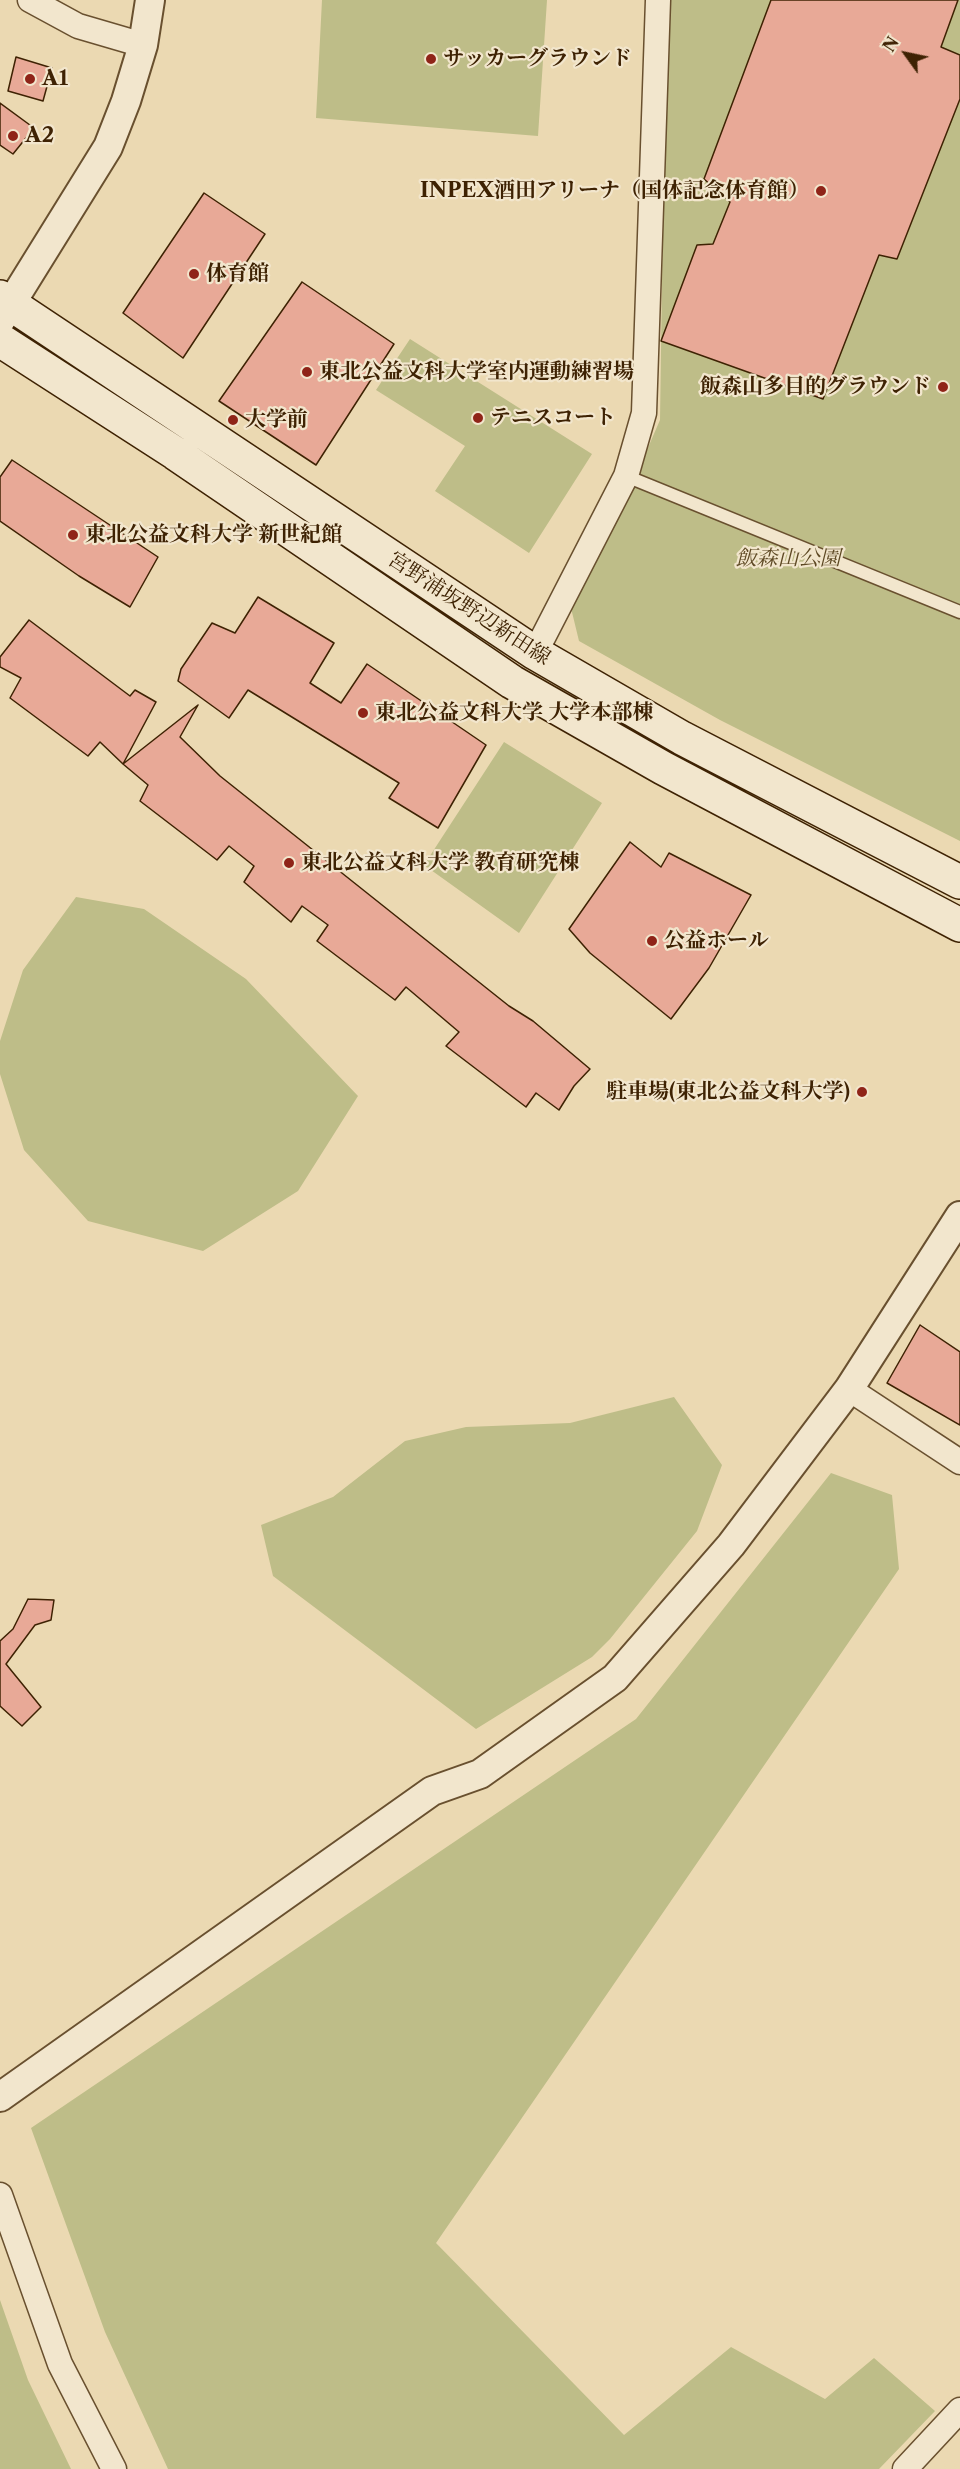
<!DOCTYPE html>
<meta charset="utf-8">
<style>
body{margin:0}
#map{position:relative;width:960px;height:2469px;overflow:hidden;background:#ebd9b2;font-family:"Libre Caslon Text",serif}
canvas{display:block}
.north{position:absolute;left:876px;top:24px;width:60px;height:60px;-webkit-text-stroke:4px #f2e6cd;paint-order:stroke;rotate:303deg;font-size:16px;font-weight:700;line-height:24px;text-align:center;color:#3e2203}
.north::after{content:'';display:block;margin:auto;width:21px;height:27px;background:#3e2203;clip-path:polygon(50% 0,100% 100%,50% 72%,0 100%)}
</style>
<div id="map">
<canvas width="960" height="2469"></canvas>
<div class="north">N</div>
</div>
<script>
const ctx = document.querySelector('canvas').getContext('2d');
ctx.lineJoin = 'round';
function paint(path, color) { ctx.fillStyle = color; ctx.fill(path, 'evenodd'); }
const shape = rows => new Path2D(rows.map(r => 'M' + r).join(''));
function trace(path, color, width, dash) { ctx.strokeStyle = color; ctx.lineWidth = width; ctx.lineCap = dash ? 'butt' : 'round'; ctx.setLineDash(dash || []); ctx.stroke(path); }
function write(font, color, halo, rows, align = 'center') {
  ctx.font = font + ' "Libre Caslon Text","Noto Serif JP",serif'; ctx.lineWidth = 4.5; ctx.setLineDash([]); ctx.textBaseline = 'middle'; ctx.strokeStyle = halo; ctx.fillStyle = color; for (const [text, x, y, turn = 0] of rows) {
    ctx.save(); ctx.translate(x, y); ctx.rotate((+turn || 0) * Math.PI / 180); ctx.textAlign = isNaN(turn) ? turn : align; if (halo) ctx.strokeText(text, 0, 0); ctx.fillText(text, 0, 0); ctx.restore();
  }
}
paint(shape([
 [322,0,547,0,538,136,316,118],
 [666,0,960,0,960,841,720,720,579,641,571,608,627,496,660,420],
 [410,339,592,454,529,553,435,491,465,446,376,390],
 [504,742,602,803,519,933,424,865],
 [76,897,144,909,246,979,358,1096,298,1191,203,1251,88,1221,24,1150,0,1074,0,1041,23,970],
 [674,1397,722,1465,697,1531,610,1639,592,1657,476,1729,273,1576,261,1525,333,1497,405,1441,466,1427,570,1423],
 [831,1473,892,1495,899,1569,436,2243,624,2435,731,2347,825,2399,874,2358,935,2411,879,2469,168,2469,105,2332,31,2128,636,1719],
 [0,2300,28,2380,71,2469,0,2469]
]), '#bebd88');
const building = shape([
 [771,0,958,0,941,47,960,55,960,99,897,259,879,255,823,399,661,341,697,245,713,244,730,202,704,179,771,0],
 [16,57,52,68,43,101,8,91,16,57],
 [0,103,34,128,13,154,0,145,0,103],
 [204,193,265,234,183,358,123,313,204,193],
 [302,282,394,344,316,465,219,401,302,282],
 [12,460,158,557,130,607,79,576,0,521,0,477,12,460],
 [258,597,334,643,310,683,341,703,367,664,486,745,438,828,389,798,399,783,248,690,229,718,178,681,181,669,212,623,235,633,258,597],
 [29,620,130,696,135,690,156,702,123,764,100,742,88,756,10,698,21,678,0,667,0,657,29,620],
 [198,705,180,737,220,776,509,1006,533,1021,590,1069,574,1086,559,1110,536,1093,526,1107,446,1046,459,1032,406,987,395,1000,317,941,328,925,302,906,291,922,244,882,254,866,229,846,217,860,140,801,148,785,123,764,198,705],
 [630,842,661,867,669,853,751,895,709,968,671,1019,590,953,569,929,630,842],
 [920,1325,960,1352,960,1425,887,1383,920,1325],
 [28,1599,54,1600,51,1620,35,1625,6,1664,41,1707,22,1726,0,1706,0,1641,13,1629,28,1599]
]);
paint(building, '#e8a997');
trace(building, '#3e2203', 1.5);
const service = shape([
 [626,476,960,612]
]);
const minor = shape([
 [30,0,78,26,143,45],
 [535,653,626,476,644,413,658,0],
 [849,1389,960,1462],
 [0,2195,60,2364,114,2469],
 [905,2469,960,2410]
]);
const tertiary = shape([
 [0,321,108,147,126,101,143,45,150,0],
 [0,2097,432,1791,480,1774,615,1678,731,1545,849,1389,960,1216]
]);
const secondary = shape([
 [0,297,535,653,682,738,960,882],
 [0,340,175,453,512,682,663,768,960,925]
]);
trace(service, '#69502f', 15);
trace(minor, '#69502f', 27);
trace(tertiary, '#69502f', 32);
trace(secondary, '#3e2203', 36);
trace(service, '#f2e6cd', 12);
trace(minor, '#f2e6cd', 24);
trace(tertiary, '#f2e6cd', 28);
trace(secondary, '#f2e6cd', 33);
for (const [x, y, r, color] of [
 [431,59,6,"#8f2418"],
 [30,79,6,"#8f2418"],
 [13,136,6,"#8f2418"],
 [821,191,6,"#8f2418"],
 [194,274,6,"#8f2418"],
 [307,372,6,"#8f2418"],
 [943,387,6,"#8f2418"],
 [478,418,6,"#8f2418"],
 [233,420,6,"#8f2418"],
 [73,535,6,"#8f2418"],
 [363,713,6,"#8f2418"],
 [289,863,6,"#8f2418"],
 [652,941,6,"#8f2418"],
 [862,1092,6,"#8f2418"]
]) { const dot = new Path2D(); dot.arc(x, y, r, 0, 2 * Math.PI); ctx.fillStyle = color; ctx.fill(dot); trace(dot, '#f2e6cd', 2); }
write('bold 21px', '#3e2203', '#f2e6cd', [
 ["サッカーグラウンド",443,59],
 ["A1",42,79],
 ["A2",25,136],
 ["INPEX酒田アリーナ（国体記念体育館）",809,191,"right"],
 ["体育館",206,274],
 ["東北公益文科大学室内運動練習場",319,372],
 ["飯森山多目的グラウンド",931,387,"right"],
 ["テニスコート",490,418],
 ["大学前",245,420],
 ["東北公益文科大学 新世紀館",85,535],
 ["東北公益文科大学 大学本部棟",375,713],
 ["東北公益文科大学 教育研究棟",301,863],
 ["公益ホール",664,941],
 ["駐車場(東北公益文科大学)",850,1092,"right"]
], 'left');
write('italic 21px', '#5e4924', '#f2e6cd', [
 ["飯森山公園",788,559]
]);
write('21px', '#3e2203', '#f2e6cd', [
 ["宮野浦坂野辺新田線",469,609,33]
]);
</script>
